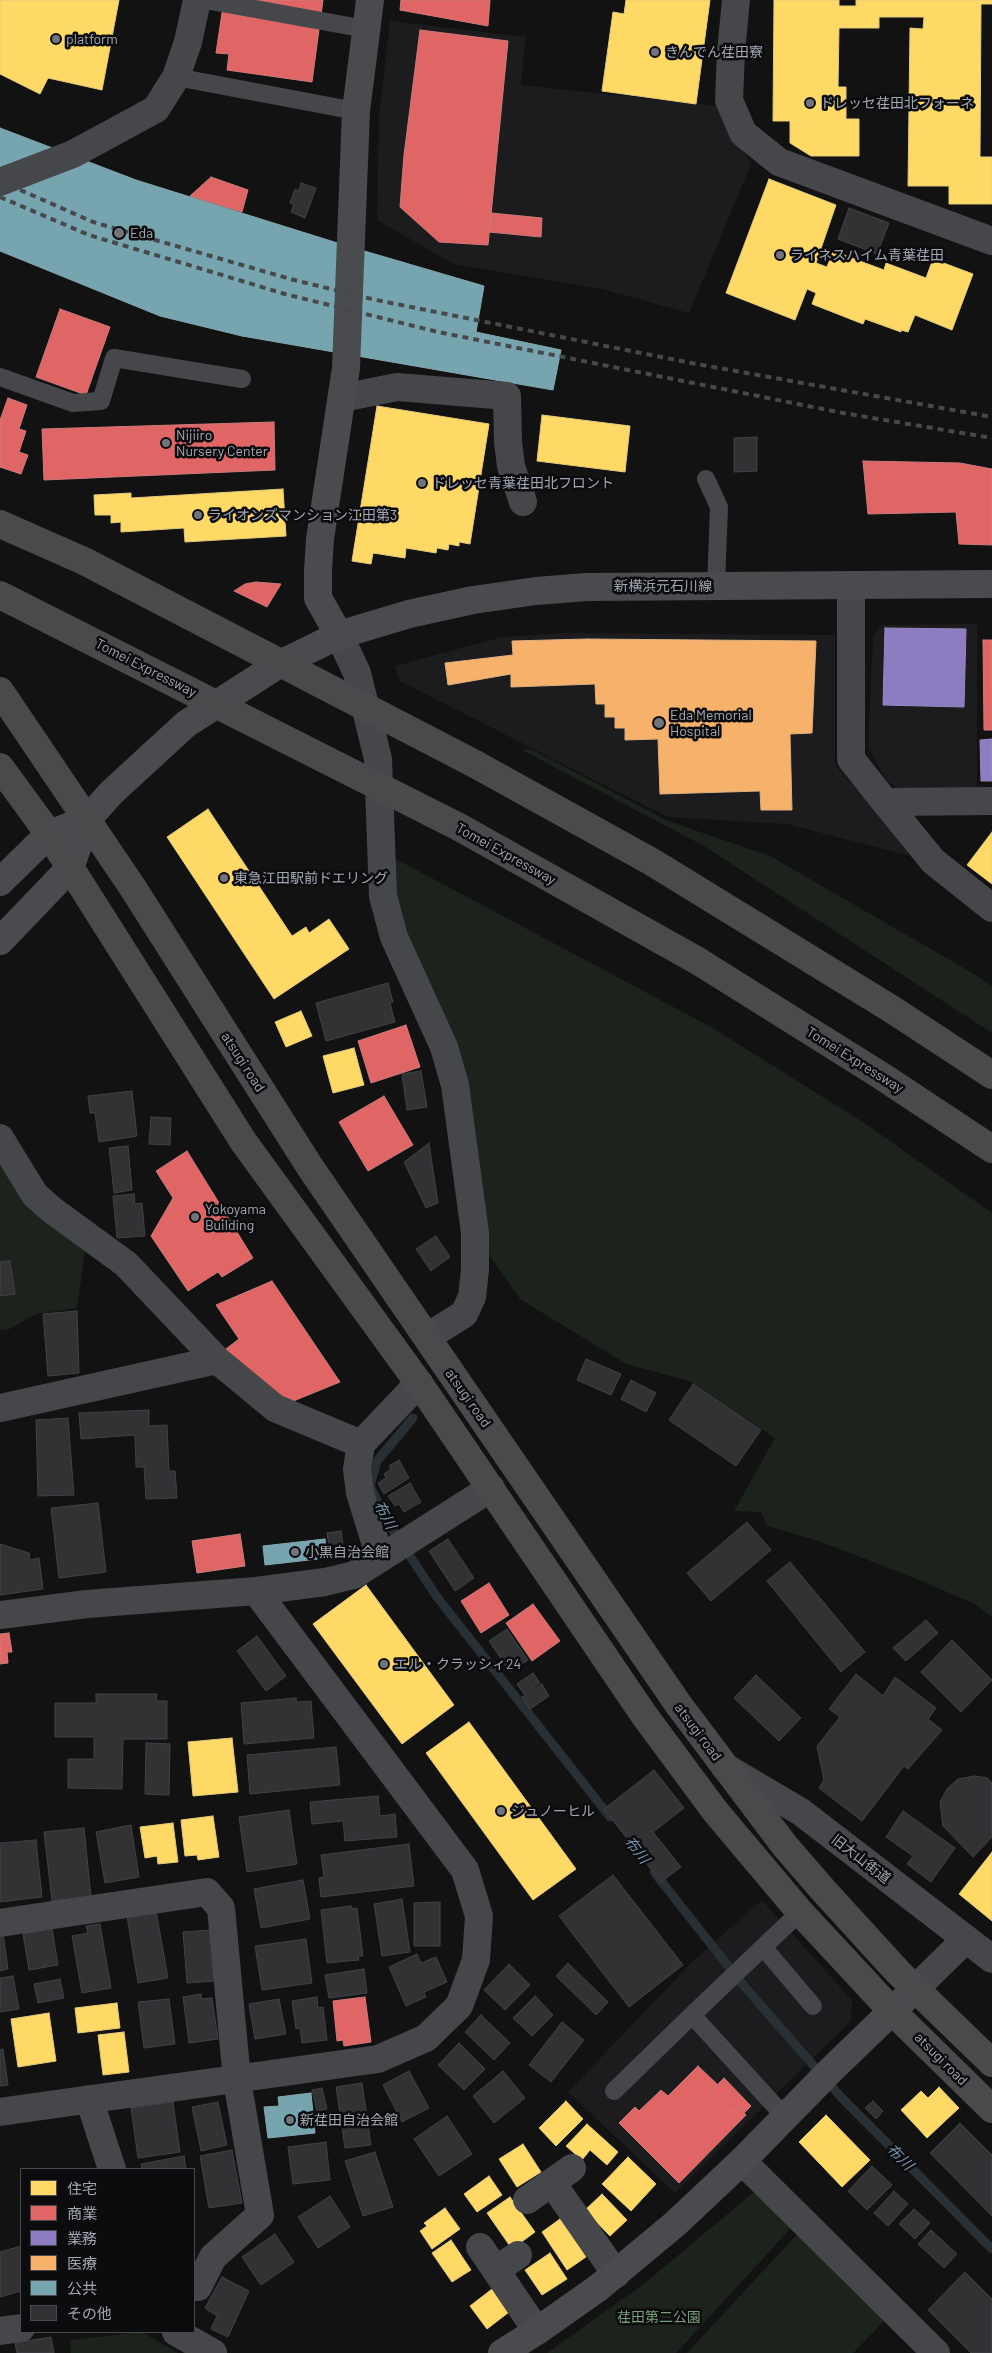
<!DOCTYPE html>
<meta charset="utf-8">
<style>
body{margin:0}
#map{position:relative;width:992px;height:2353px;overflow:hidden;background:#121212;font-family:Barlow,"Noto Sans JP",sans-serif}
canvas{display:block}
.legend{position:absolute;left:20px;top:2168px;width:175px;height:165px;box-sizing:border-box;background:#0c0c0e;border:1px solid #484a50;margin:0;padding:6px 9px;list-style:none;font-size:15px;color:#a2a8b3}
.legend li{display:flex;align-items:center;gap:10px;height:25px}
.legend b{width:25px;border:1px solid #484a50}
</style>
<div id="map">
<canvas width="992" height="2353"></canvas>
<ul class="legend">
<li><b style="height:14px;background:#ffd966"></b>住宅</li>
<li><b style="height:14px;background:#e06666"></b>商業</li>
<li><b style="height:14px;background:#8e7cc3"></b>業務</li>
<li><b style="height:14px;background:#f6b26b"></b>医療</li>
<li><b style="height:14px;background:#76a5af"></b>公共</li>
<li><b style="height:14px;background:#323235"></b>その他</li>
</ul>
</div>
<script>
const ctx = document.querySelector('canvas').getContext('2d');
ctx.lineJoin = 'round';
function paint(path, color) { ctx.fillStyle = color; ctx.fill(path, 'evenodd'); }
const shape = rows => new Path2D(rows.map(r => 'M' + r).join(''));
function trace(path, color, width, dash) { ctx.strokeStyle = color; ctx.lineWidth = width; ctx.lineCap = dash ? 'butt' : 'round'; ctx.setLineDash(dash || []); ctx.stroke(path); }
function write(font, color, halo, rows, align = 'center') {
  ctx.font = font + ' Barlow,"Noto Sans JP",sans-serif'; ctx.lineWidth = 5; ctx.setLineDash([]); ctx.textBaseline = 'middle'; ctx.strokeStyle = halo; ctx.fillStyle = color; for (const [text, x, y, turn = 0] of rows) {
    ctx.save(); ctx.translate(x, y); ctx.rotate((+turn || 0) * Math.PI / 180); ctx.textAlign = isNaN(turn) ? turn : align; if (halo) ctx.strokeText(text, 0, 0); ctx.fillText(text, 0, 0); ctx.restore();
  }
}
paint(shape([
 [390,21,526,37,521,85,718,106,751,164,689,313,602,289,454,264,377,220,379,116],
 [977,624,977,791,908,795,886,780,868,747,873,637,881,625],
 [565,633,835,635,835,765,868,802,910,856,787,824,667,817,400,681,395,666,502,637],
 [762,1900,852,2000,851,2021,675,2193,568,2092,692,1962]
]), '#1c1c1e');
paint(shape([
 [531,749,668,821,770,856,974,974,992,986,992,1033,704,846,522,750],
 [396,859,711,1027,866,1124,992,1213,992,1617,975,1604,924,1582,822,1542,767,1526,761,1512,734,1511,775,1438,690,1381,626,1364,520,1299,485,1249,404,940,392,863],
 [0,1165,12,1184,43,1221,77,1241,85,1251,77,1308,36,1314,9,1329,0,1330],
 [754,2192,792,2227,676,2353,547,2353,645,2283],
 [801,2230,887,2318,853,2353,687,2353],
 [142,2332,178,2353,71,2353,70,2340]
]), '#1c221c');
const homes = shape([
 [0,0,119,0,102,90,48,78,40,94,0,74,0,0],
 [626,0,710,0,696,104,602,91,613,12,624,14,626,0],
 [774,0,839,0,839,6,856,6,856,0,992,0,992,4,981,4,980,157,992,157,992,204,949,204,949,186,908,186,910,28,923,29,924,17,879,17,879,28,839,28,838,87,846,87,846,119,859,119,859,156,811,156,790,143,790,121,773,121,774,0],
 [769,179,836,205,816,263,827,267,833,251,884,270,886,263,926,278,933,259,973,274,952,330,915,315,908,332,901,330,901,332,865,319,863,324,812,304,816,293,807,289,795,320,726,293,769,179],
 [377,406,489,424,470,544,459,542,459,546,449,544,448,550,437,548,436,553,406,548,405,558,373,553,371,564,352,561,377,406],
 [542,415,630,426,625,472,537,461,542,415],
 [283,489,286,536,185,542,184,528,121,532,121,522,111,523,111,515,95,515,94,495,131,493,131,498,283,489],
 [208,809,292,936,306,927,309,933,329,919,349,949,274,999,167,837,208,809],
 [992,832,992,884,967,865,992,832],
 [301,1011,312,1036,286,1047,275,1022,301,1011],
 [354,1048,364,1085,333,1093,323,1056,354,1048],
 [366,1585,454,1705,402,1744,313,1624,366,1585],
 [469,1722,576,1869,533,1900,426,1753,469,1722],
 [232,1738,238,1792,193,1796,188,1742,232,1738],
 [213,1816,219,1857,198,1860,197,1855,185,1856,181,1820,213,1816],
 [173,1823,178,1862,158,1864,157,1856,145,1858,140,1827,173,1823],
 [992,1852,992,1921,959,1894,992,1852],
 [117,2003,120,2028,78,2033,75,2008,117,2003],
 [49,2013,56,2061,18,2067,11,2019,49,2013],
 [124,2032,129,2072,103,2075,98,2035,124,2032],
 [939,2087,959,2108,927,2138,901,2110,921,2091,928,2098,939,2087],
 [566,2101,583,2119,556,2146,539,2128,566,2101],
 [826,2115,870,2160,842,2187,799,2142,826,2115],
 [587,2124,618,2152,607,2165,590,2150,582,2160,566,2146,587,2124],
 [523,2144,541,2172,517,2187,499,2159,523,2144],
 [628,2157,656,2184,631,2211,602,2184,628,2157],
 [489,2176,502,2195,477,2212,464,2194,489,2176],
 [602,2194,627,2220,610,2236,585,2210,602,2194],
 [510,2197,535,2232,512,2249,487,2213,510,2197],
 [445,2208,460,2229,432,2249,420,2231,427,2226,424,2223,445,2208],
 [560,2219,586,2257,567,2270,542,2232,560,2219],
 [451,2240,471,2270,452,2282,432,2253,451,2240],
 [550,2253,567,2279,542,2295,525,2270,550,2253],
 [496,2286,513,2309,487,2329,470,2306,496,2286]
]);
paint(homes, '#ffd966');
trace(homes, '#e3ca7d', 1);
const shops = shape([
 [224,0,323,0,312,82,227,70,229,54,216,53,224,0],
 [401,0,490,0,488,26,400,10,401,0],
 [420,30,508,41,488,245,439,242,400,207,404,155,420,30],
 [211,177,248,190,242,212,190,196,211,177],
 [491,213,542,218,541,237,489,232,491,213],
 [60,309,110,327,86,395,36,377,60,309],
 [8,398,27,405,19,429,26,431,19,452,28,455,21,474,0,467,0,420,8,398],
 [274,422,275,470,44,480,42,429,274,422],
 [863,461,960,463,992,469,992,545,959,544,956,512,868,514,863,461],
 [256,582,281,584,267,607,234,591,245,584,256,582],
 [983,640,992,640,992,730,984,730,983,640],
 [406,1025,420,1067,371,1083,358,1041,406,1025],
 [384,1096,413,1145,368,1171,339,1122,384,1096],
 [187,1151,253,1258,222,1277,218,1272,188,1291,151,1236,173,1198,156,1171,187,1151],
 [272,1281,340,1382,286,1404,222,1352,239,1339,216,1305,272,1281],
 [240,1534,245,1566,197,1573,192,1541,240,1534],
 [489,1583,509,1615,481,1633,461,1601,489,1583],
 [533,1604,560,1641,532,1661,506,1623,533,1604],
 [9,1633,12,1652,7,1652,8,1663,0,1664,0,1634,9,1633],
 [365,1997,371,2042,344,2046,343,2040,337,2041,333,2001,365,1997],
 [698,2066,718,2085,710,2092,731,2113,738,2106,746,2115,679,2183,619,2123,635,2107,639,2111,661,2090,668,2096,698,2066],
 [724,2078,751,2106,744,2113,738,2106,731,2113,710,2092,724,2078]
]);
paint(shops, '#e06666');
trace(shops, '#cd7a7d', 1);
const offices = shape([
 [885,628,966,629,964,707,883,705,885,628],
 [992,739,992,781,981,781,980,740,992,739]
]);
paint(offices, '#8e7cc3');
trace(offices, '#9489be', 1);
const health = shape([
 [587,639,816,641,812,733,790,734,792,810,761,810,760,791,660,794,658,739,625,740,625,728,615,728,615,717,605,717,605,704,596,704,595,684,511,687,511,674,448,685,445,663,513,655,512,641,587,639]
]);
paint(health, '#f6b26b');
trace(health, '#ddaf81', 1);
const public = shape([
 [0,128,136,180,344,245,484,286,476,332,561,350,553,390,242,336,160,316,0,251,0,128],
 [325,1539,327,1558,265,1565,263,1546,325,1539],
 [311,2093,315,2133,268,2138,264,2107,279,2106,278,2097,311,2093]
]);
paint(public, '#76a5af');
trace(public, '#83a6b0', 1);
trace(shape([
 [413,1418,377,1461,370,1486,388,1523,437,1597,610,1817],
 [654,1872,744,1986,840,2096,992,2249]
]), '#282f35', 9);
const building = shape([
 [301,183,316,188,305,218,291,212,294,205,290,203,295,189,299,191,301,183],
 [849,208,889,223,877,254,838,239,849,208],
 [757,437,757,471,734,472,734,438,757,437],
 [388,983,393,1002,390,1003,395,1022,326,1041,316,1003,388,983],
 [421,1071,427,1107,407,1110,402,1074,421,1071],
 [132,1091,137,1136,99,1142,95,1113,90,1113,88,1096,132,1091],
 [151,1117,171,1118,170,1145,149,1144,151,1117],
 [429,1143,438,1203,426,1208,404,1162,429,1143],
 [128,1146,132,1190,114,1193,109,1148,128,1146],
 [134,1194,135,1204,142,1203,145,1236,117,1238,113,1196,134,1194],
 [436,1236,450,1257,431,1271,416,1249,436,1236],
 [10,1261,15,1294,0,1296,0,1262,10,1261],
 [77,1311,79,1373,48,1376,43,1314,77,1311],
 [586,1359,621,1374,611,1395,577,1380,586,1359],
 [631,1380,656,1393,646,1412,621,1399,631,1380],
 [693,1384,761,1430,736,1466,669,1420,693,1384],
 [149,1410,149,1426,167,1425,169,1471,175,1471,177,1498,146,1499,144,1467,136,1467,135,1435,81,1439,79,1413,149,1410],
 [68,1418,74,1495,38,1496,36,1420,68,1418],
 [399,1460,409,1478,384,1494,378,1483,386,1478,384,1474,391,1469,389,1466,399,1460],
 [410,1483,421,1502,404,1512,399,1504,395,1506,388,1496,410,1483],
 [98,1503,106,1572,59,1578,51,1508,98,1503],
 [747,1522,771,1550,711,1601,687,1573,747,1522],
 [341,1531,345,1557,331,1559,327,1533,341,1531],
 [448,1539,474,1578,455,1591,429,1551,448,1539],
 [0,1544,29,1553,30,1560,39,1558,43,1589,0,1595,0,1544],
 [790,1562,865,1652,841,1672,767,1581,790,1562],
 [926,1620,938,1633,906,1661,893,1648,926,1620],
 [507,1629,528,1660,510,1672,489,1641,507,1629],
 [257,1636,286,1676,266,1691,237,1651,257,1636],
 [952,1640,992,1680,961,1712,921,1672,952,1640],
 [533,1673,540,1683,524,1694,517,1684,533,1673],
 [856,1674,883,1696,895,1677,936,1708,928,1719,942,1730,908,1769,904,1766,862,1821,819,1788,824,1780,817,1746,840,1717,829,1709,856,1674],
 [756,1675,801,1718,779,1741,734,1698,756,1675],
 [542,1684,549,1696,530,1709,522,1697,542,1684],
 [96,1694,157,1694,156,1701,167,1701,167,1739,123,1739,122,1789,68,1788,68,1759,94,1759,94,1737,55,1737,55,1703,96,1703,96,1694],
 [296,1698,297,1702,311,1701,314,1738,244,1744,241,1703,296,1698],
 [146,1743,170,1744,169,1795,145,1794,146,1743],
 [336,1747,340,1785,250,1794,247,1755,336,1747],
 [654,1770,684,1808,653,1832,681,1867,661,1882,604,1809,654,1770],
 [975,1776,987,1778,992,1783,992,1837,973,1857,943,1826,940,1802,947,1789,958,1779,975,1776],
 [378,1796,380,1816,395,1814,397,1837,345,1841,343,1821,312,1824,310,1802,378,1796],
 [289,1810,297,1864,247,1872,239,1817,289,1810],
 [903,1811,955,1848,931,1882,907,1864,913,1856,886,1837,903,1811],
 [131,1825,139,1877,105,1883,96,1832,131,1825],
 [84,1828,91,1897,52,1901,44,1832,84,1828],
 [36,1840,42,1897,0,1902,0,1843,36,1840],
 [409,1844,414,1886,321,1897,319,1878,324,1877,321,1855,409,1844],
 [613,1875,683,1965,629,2007,559,1916,613,1875],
 [303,1880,310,1919,261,1928,254,1889,303,1880],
 [402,1899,410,1952,382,1956,374,1904,402,1899],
 [440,1902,440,1946,414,1946,414,1903,440,1902],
 [351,1906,351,1909,357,1908,363,1956,358,1956,359,1960,327,1963,321,1910,351,1906],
 [156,1911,168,1978,138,1983,127,1916,156,1911],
 [100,1924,111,1988,82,1993,72,1936,88,1933,86,1926,100,1924],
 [52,1928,58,1965,29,1970,23,1934,52,1928],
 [210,1930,215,1981,187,1983,183,1932,210,1930],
 [3,1933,8,1969,0,1971,0,1934,3,1933],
 [306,1939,312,1983,262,1990,255,1946,306,1939],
 [417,1954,421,1963,436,1957,447,1982,424,1992,426,1997,406,2006,389,1967,417,1954],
 [568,1963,608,2002,596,2015,556,1976,568,1963],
 [509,1964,530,1985,505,2010,484,1990,509,1964],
 [364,1969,367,1993,329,1998,325,1975,364,1969],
 [13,1976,19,2009,0,2012,0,1978,13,1976],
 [60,1979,64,1998,38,2003,34,1984,60,1979],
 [201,1994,201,1999,212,1998,218,2039,189,2043,183,1997,201,1994],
 [535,1996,553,2015,532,2036,513,2018,535,1996],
 [317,1997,318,2008,323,2007,327,2040,302,2043,300,2028,296,2029,292,2001,317,1997],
 [169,1999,175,2044,144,2048,138,2002,169,1999],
 [279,1999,286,2034,255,2039,249,2004,279,1999],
 [481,2015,510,2043,494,2060,465,2032,481,2015],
 [562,2022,584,2040,551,2082,529,2065,562,2022],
 [459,2043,485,2069,464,2090,438,2065,459,2043],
 [3,2049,8,2085,0,2086,0,2050,3,2049],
 [409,2071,429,2108,402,2122,383,2085,409,2071],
 [503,2071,525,2098,494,2123,473,2096,503,2071],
 [362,2083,371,2145,345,2148,336,2087,362,2083],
 [322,2088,327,2109,317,2111,312,2090,322,2088],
 [873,2101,883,2111,876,2119,865,2108,873,2101],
 [173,2102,180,2152,138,2158,131,2108,173,2102],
 [218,2102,227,2145,201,2151,192,2107,218,2102],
 [447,2116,472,2154,439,2176,414,2139,447,2116],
 [960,2123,992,2155,992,2216,930,2153,960,2123],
 [326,2142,330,2180,293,2184,288,2147,326,2142],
 [232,2150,242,2203,209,2208,200,2156,232,2150],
 [375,2152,393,2207,363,2216,345,2161,375,2152],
 [184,2156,186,2169,142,2169,141,2164,184,2156],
 [872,2166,892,2185,867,2210,848,2191,872,2166],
 [894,2191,908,2204,888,2226,874,2213,894,2191],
 [330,2196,350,2227,318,2248,298,2217,330,2196],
 [914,2209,930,2223,915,2239,899,2224,914,2209],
 [931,2230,957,2254,944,2268,918,2244,931,2230],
 [275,2234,294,2262,261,2285,242,2257,275,2234],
 [21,2246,21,2291,0,2297,0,2252,21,2246],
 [965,2272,992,2299,992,2353,971,2353,928,2310,965,2272],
 [222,2277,249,2291,228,2337,211,2329,217,2316,205,2308,222,2277],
 [51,2337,54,2353,17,2353,15,2343,51,2337]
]);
paint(building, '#323235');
trace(building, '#404246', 1);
trace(shape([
 [205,0,366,29],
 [176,77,356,111],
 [0,377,73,403,101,401,114,358,242,379],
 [706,479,719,507,716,585],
 [763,1947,813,2006],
 [692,2015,800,1912],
 [614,2091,692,2015,785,2117]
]), '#46474b', 18);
trace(shape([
 [736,0,731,52,729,100,743,133,779,162,992,241],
 [0,182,73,154,156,109,176,77,188,42,197,0],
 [342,398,397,387,507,396,508,442,511,466,523,502],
 [851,585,851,759,885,802,992,801],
 [339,635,357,673,378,759,383,896,394,937,444,1047,455,1085,475,1233,475,1270,472,1297,464,1314,427,1337],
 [885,802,933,861,992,908],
 [0,1138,35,1195,52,1210,126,1264,217,1360,275,1408,361,1444,419,1383],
 [0,1408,217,1360],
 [361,1444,357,1469,360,1493,380,1558],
 [0,1615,87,1604,256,1591,325,1582,354,1575,491,1488],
 [725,1767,801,1812,992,1959],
 [0,1923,207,1892,221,1908,237,2080,260,2215,213,2257,198,2287],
 [916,1988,966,1939],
 [89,2099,112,2169],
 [0,2112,378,2059,426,2038,459,2006,476,1960,479,1916,465,1870,256,1591],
 [742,2161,936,2353],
 [552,2183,616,2274],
 [527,2200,572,2168],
 [480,2247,537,2331],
 [496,2270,518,2255],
 [0,2331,21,2328],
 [176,2332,213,2353]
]), '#46474b', 28);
trace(shape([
 [339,635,318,598,318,571,320,539,346,368,356,111,370,0],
 [0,882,49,834,87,820],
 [0,941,70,868,87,820,111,793,186,724,276,666,339,635,409,614,473,600,536,591,587,587,992,584],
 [502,2353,537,2331,598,2288,675,2224,742,2161,832,2069,916,1988]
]), '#4a4b4f', 28);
trace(shape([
 [0,691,133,888,310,1167,678,1704,785,1846,824,1891,898,1972,992,2063],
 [475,764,652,862,893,1010,992,1075],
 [0,767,49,834,243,1141,423,1389,644,1715,715,1811,800,1912,892,2011,992,2109],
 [459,827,698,961,880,1075,992,1149]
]), '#484a4c', 28);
trace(shape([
 [0,181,93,222,294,280,376,300,691,363,992,417],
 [0,197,89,235,285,294,438,332,843,413,992,438]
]), '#47484b', 4, [6, 5]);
trace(shape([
 [0,524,84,561,475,764],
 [0,595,459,827]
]), '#484a4c', 28);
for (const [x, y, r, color] of [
 [56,39,5,"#70747b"],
 [655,52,5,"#70747b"],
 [810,103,5,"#70747b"],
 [119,233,6,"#70747b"],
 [780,255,5,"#70747b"],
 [166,443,5,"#70747b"],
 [422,483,5,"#70747b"],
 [198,515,5,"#70747b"],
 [659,723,6,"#70747b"],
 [224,878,5,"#70747b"],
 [195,1217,5,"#70747b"],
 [295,1552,5,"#70747b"],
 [384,1664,5,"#70747b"],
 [501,1811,5,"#70747b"],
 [290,2120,5,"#70747b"]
]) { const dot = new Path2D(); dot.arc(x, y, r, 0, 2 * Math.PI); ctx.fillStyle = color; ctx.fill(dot); trace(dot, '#0c0c0e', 2); }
write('14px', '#a2a8b3', '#0c0c0e', [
 ["platform",66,39],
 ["きんでん荏田寮",665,52],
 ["ドレッセ荏田北フォーネ",820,103],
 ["Eda",130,233],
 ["ライネスハイム青葉荏田",790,255],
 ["Nijiiro",176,435],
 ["Nursery Center",176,451],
 ["ドレッセ青葉荏田北フロント",432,483],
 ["ライオンズマンション江田第3",208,515],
 ["Eda Memorial",670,715],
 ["Hospital",670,731],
 ["東急江田駅前ドエリング",234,878],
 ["Yokoyama",205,1209],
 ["Building",205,1225],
 ["小黒自治会館",305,1552],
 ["エル・クラッシィ24",394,1664],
 ["ジュノーヒル",511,1811],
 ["新荏田自治会館",300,2120]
], 'left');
write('14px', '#a2a8b3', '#0c0c0e', [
 ["新横浜元石川線",663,586],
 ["Tomei Expressway",146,668,27],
 ["Tomei Expressway",506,854,29],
 ["Tomei Expressway",855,1060,32],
 ["atsugi road",243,1062,57],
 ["atsugi road",468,1398,55],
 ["atsugi road",698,1732,53],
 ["旧大山街道",861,1859,38],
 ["atsugi road",941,2059,45]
]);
write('14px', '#799e7a', '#0c0c0e', [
 ["荏田第二公園",659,2317]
]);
write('italic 15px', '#7998af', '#0c0c0e', [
 ["布川",385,1515,62],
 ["布川",637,1850,52],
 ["布川",900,2157,45]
]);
</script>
